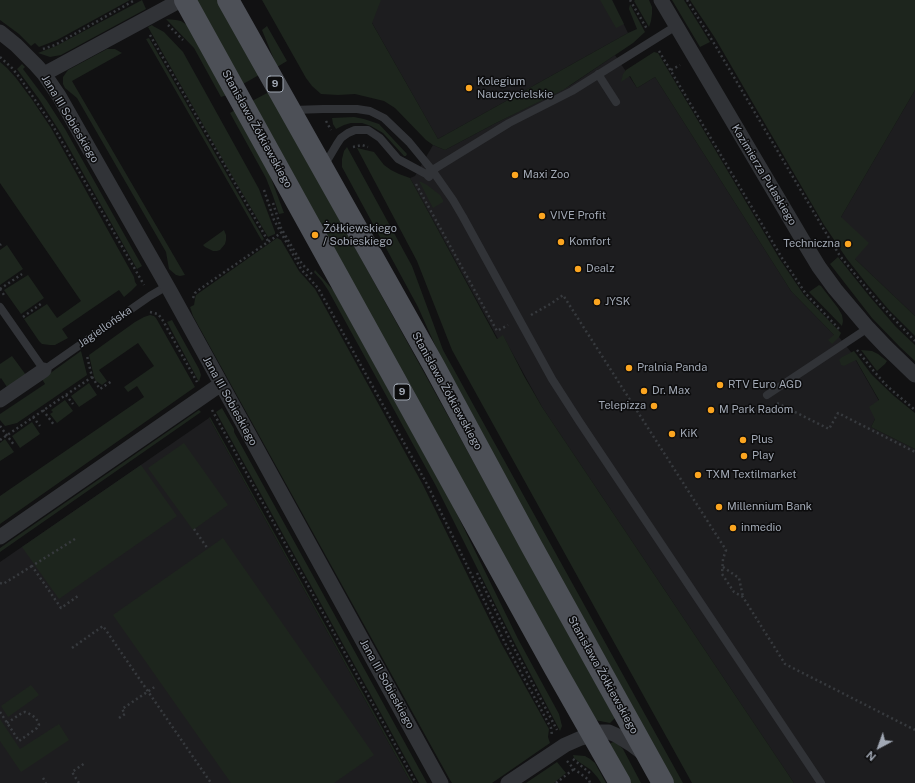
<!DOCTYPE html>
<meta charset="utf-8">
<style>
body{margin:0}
#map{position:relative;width:915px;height:783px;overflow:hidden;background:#111112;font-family:"Public Sans",sans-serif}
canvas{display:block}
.north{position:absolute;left:859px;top:727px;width:40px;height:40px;-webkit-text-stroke:3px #0c0c0d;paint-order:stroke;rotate:221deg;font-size:11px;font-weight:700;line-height:16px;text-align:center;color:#a1a8b4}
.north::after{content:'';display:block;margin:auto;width:14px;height:18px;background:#a1a8b4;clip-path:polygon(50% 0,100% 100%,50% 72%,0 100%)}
</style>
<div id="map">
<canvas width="915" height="783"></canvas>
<div class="north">N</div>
</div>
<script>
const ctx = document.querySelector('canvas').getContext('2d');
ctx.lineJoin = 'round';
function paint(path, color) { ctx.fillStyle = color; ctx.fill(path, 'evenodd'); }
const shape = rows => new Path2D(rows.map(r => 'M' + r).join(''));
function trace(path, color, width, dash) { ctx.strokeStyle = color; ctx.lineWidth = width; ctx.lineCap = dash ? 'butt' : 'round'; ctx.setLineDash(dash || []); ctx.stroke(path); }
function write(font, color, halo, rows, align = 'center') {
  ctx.font = font + ' "Public Sans",sans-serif'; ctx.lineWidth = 3; ctx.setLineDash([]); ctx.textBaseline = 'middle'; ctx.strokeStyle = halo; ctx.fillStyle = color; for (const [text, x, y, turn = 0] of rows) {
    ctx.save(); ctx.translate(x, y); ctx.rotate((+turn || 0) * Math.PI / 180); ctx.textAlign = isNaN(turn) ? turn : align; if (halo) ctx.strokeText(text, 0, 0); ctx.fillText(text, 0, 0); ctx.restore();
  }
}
paint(shape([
 [359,0,612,0,628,33,438,139],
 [615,55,637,88,655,77,791,291,834,335,839,337,851,352,879,401,875,419,871,427,915,449,915,783,794,783,542,407,503,336,498,339,410,178,415,176,433,145,445,150,494,124,571,85],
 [915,90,915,316,855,259,841,217],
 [209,418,411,783,0,783,0,562]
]), '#1d1d1f');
paint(shape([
 [0,0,130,0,57,40,39,47,35,43,31,46,19,34,0,20],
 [142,0,146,9,61,55,50,57,38,53,56,46],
 [196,0,217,0,259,75,243,84],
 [262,0,381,0,372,23,438,139,628,33,637,29,629,9,630,4,645,32,633,43,563,90,494,124,445,150,433,145,426,140,395,108,384,101,355,94,338,95,321,94,312,86,306,78],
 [600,0,612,0,624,24,616,28],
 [635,0,649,0,652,7,652,14,651,21,649,27,634,1],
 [672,0,684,0,710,42,700,47],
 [690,0,915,0,915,90,841,217,869,243,855,259,915,316,915,336,889,310,866,283,847,259,824,225,715,38],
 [166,19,176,20,181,21,187,25,227,95,221,97,194,48],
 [152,25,153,26,164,32,183,52,259,189,275,232,275,234,268,237,227,167,148,27],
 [267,26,287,61,277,67,262,30],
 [149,38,264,239,262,241,146,39],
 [107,49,115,49,122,53,72,81,185,275,180,276,176,275,169,269,166,252,77,98,65,88,63,84,63,77,68,70],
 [654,52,658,53,779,258,804,295,841,333,839,337,832,344,828,340,834,335,791,291,655,77,637,88,630,76,621,82,623,74,626,70],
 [0,62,7,68,16,78,33,101,51,128,134,277,135,282,137,285,131,291,124,297,119,290,62,329,68,338,55,345,50,345,42,344,39,341,24,319,47,304,57,318,81,301,0,183],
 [22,64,25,67,23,69,47,101,65,129,142,266,137,269,60,132,39,99,17,69],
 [269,92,615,718,610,723,595,720,252,101],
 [235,110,268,170,284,213,279,214,273,196,266,178,230,113],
 [354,117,364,119,379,124,407,154,406,156,404,156,383,133,371,126,362,123,351,123,344,125,336,129,333,124,332,118],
 [347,147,412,266,443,350,683,783,673,783,451,381,418,307,342,167,342,159,344,151],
 [357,148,374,152,384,165,391,170,399,174,410,178,497,339,503,335,524,376,542,407,794,783,692,783,452,350,417,261],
 [419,181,427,185,440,195,443,200,443,202,433,208],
 [224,230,226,235,226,240,225,244,220,250,217,251,213,251,205,247,203,245],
 [277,238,281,240,299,271,315,289,362,374,423,485,501,643,549,729,548,737,550,743,492,783,452,783,450,780,193,316,190,307,194,305,195,299,196,295],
 [7,245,23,269,0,285,0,250],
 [838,257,870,297,896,327,915,345,915,361,900,347,872,318,830,264],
 [315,270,334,291,453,506,518,639,559,714,562,726,560,731,511,636,436,486,328,290,322,281,314,272],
 [28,275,44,298,21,314,4,290],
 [819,285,821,286,838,308,842,315,843,321,842,326,809,292],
 [150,315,154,316,156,318,195,387,0,524,0,496,144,397,137,386,128,392,124,387,154,366,138,343,99,370,107,381,102,385,96,381,94,377,89,355,135,322,144,317],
 [172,320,199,369,201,375,199,382,167,322],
 [861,350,872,351,878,354,887,361,885,364,877,371],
 [81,351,87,375,17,423,5,426,0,420,0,414,45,384,42,379],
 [854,351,872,375,894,396,915,413,915,449,871,427,875,419,869,407,879,400,856,360,844,366,841,365,840,362,839,360,842,357],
 [12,356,26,375,7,387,1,378,0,379,0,364],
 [89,383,97,395,79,407,71,396],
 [65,400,73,411,57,423,50,414,53,412,51,410],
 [222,408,234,429,234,432,427,783,419,783,216,412],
 [199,410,201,412,0,552,0,548],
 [210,417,413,783,411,783,209,418],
 [32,422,40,434,20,448,12,436],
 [5,439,14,452,0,461,0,443],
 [184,443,228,505,193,530,148,468],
 [141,465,177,516,59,599,22,547],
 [223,538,374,755,334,783,231,783,113,615],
 [31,685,39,695,8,717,1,706],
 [0,719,20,749,59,724,69,740,21,772,0,741],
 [615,741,623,749,641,783,630,783,609,744],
 [573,755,585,756,590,759,595,763,606,783,601,783,598,778,591,770,579,762,574,758],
 [557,762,566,773,554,783,526,783]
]), '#1d251d');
trace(shape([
 [630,0,647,29],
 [687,0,715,45,829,238,840,256,877,301,915,341],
 [168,25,183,40],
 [150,35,268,241],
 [43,49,55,45,135,0],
 [659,51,782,258,806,294,841,331],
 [0,57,12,68,20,78,53,126,144,285],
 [671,70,680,65],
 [326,121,331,130],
 [353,147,362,145,368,147],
 [416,184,497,331,508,325],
 [264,190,274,220,289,247,301,269,318,288,428,486,505,643,551,728,552,735],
 [273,203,281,228,302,264,314,276],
 [0,245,1,244],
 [0,289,4,295],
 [0,289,22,274],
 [193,298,195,293,200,289,281,233],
 [150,312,158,314,162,319,197,382],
 [531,315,552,303,563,295,726,550,723,559,722,574,734,592,743,597,785,664,915,730],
 [23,317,42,303],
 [857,350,872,369,887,386,915,410],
 [92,377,100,389,112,381],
 [66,395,73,404],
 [777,403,829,429,838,413,915,452],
 [43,410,54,425],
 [212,410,416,783],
 [33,417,40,426],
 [0,426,14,445],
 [0,440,92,377,87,356],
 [194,529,208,549],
 [75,539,32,566,61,608,78,596],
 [723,567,739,578,743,597],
 [477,573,514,648,557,730],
 [0,583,3,584,32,566],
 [72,648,103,626,211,783],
 [0,712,19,741,37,728,39,725,36,718,28,713,25,712,22,713,7,723],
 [119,718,125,714,122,709,156,686],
 [573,759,591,774],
 [567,761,574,769,589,780,590,783],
 [43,778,46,783],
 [79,783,72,772,85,763],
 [556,783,574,769]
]), '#373a3e', 2.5, [2, 3]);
trace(shape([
 [598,74,616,102],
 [293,110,323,109,357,109,370,111,384,118,409,142,432,170,453,200,463,217,552,379,579,421,821,783],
 [324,166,337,144,341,138,348,133,355,130,368,130,380,138,398,159,426,174,429,177],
 [426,174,509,123,572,91,676,26],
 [0,307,44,370,150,296,167,286],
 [767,395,868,328]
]), '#313337', 8);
trace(shape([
 [661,0,805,244,819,267,835,289,868,328,886,347,915,375],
 [0,32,16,45,36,65,44,74,59,96,170,291,441,783],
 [44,74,181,0],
 [0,400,44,370],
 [0,537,221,384],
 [508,783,565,745,581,738,601,732,609,732,618,736,631,744,643,753]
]), '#313337', 15);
trace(shape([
 [185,0,554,667,620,783],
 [228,0,434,366,532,547,663,783]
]), '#4d5057', 22);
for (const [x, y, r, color] of [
 [469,88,4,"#fba520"],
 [515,175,4,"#fba520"],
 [542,216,4,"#fba520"],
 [315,235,4,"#fba520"],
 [561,242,4,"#fba520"],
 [848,244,4,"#fba520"],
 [578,269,4,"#fba520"],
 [597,302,4,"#fba520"],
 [629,368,4,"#fba520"],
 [720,385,4,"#fba520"],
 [644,391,4,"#fba520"],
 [654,406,4,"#fba520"],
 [711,410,4,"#fba520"],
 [672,434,4,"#fba520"],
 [743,440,4,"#fba520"],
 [744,456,4,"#fba520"],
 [698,475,4,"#fba520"],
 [719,507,4,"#fba520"],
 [733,528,4,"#fba520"]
]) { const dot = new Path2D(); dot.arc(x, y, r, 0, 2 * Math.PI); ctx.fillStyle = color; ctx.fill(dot); trace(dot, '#0c0c0d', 1.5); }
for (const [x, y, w] of [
 [275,84,16],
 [402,392,16]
]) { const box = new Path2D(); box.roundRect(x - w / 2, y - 8, w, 16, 3); ctx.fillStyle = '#0c0c0d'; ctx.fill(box); trace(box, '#a1a8b4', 1); }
write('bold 10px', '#a1a8b4', null, [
 ["9",275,84],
 ["9",402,392]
]);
write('11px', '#a1a8b4', '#0c0c0d', [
 ["Kolegium",477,82],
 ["Nauczycielskie",477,95],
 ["Maxi Zoo",523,175],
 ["VIVE Profit",550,216],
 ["Żółkiewskiego",323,229],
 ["/ Sobieskiego",323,242],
 ["Komfort",569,242],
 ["Techniczna",840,244,"right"],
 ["Dealz",586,269],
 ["JYSK",605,302],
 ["Pralnia Panda",637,368],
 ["RTV Euro AGD",728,385],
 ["Dr. Max",652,391],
 ["Telepizza",646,406,"right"],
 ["M Park Radom",719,410],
 ["KiK",680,434],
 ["Plus",751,440],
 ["Play",752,456],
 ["TXM Textilmarket",706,475],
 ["Millennium Bank",727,507],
 ["inmedio",741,528]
], 'left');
write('11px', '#a1a8b4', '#0c0c0d', [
 ["Jana III Sobieskiego",70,119,59],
 ["Stanisława Żółkiewskiego",257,129,61],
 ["Kazimierza Pułaskiego",764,175,59],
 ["Jagiellońska",105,327,-35],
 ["Stanisława Żółkiewskiego",447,391,61],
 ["Jana III Sobieskiego",230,401,61],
 ["Stanisława Żółkiewskiego",603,675,61],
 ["Jana III Sobieskiego",387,684,61]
]);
</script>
